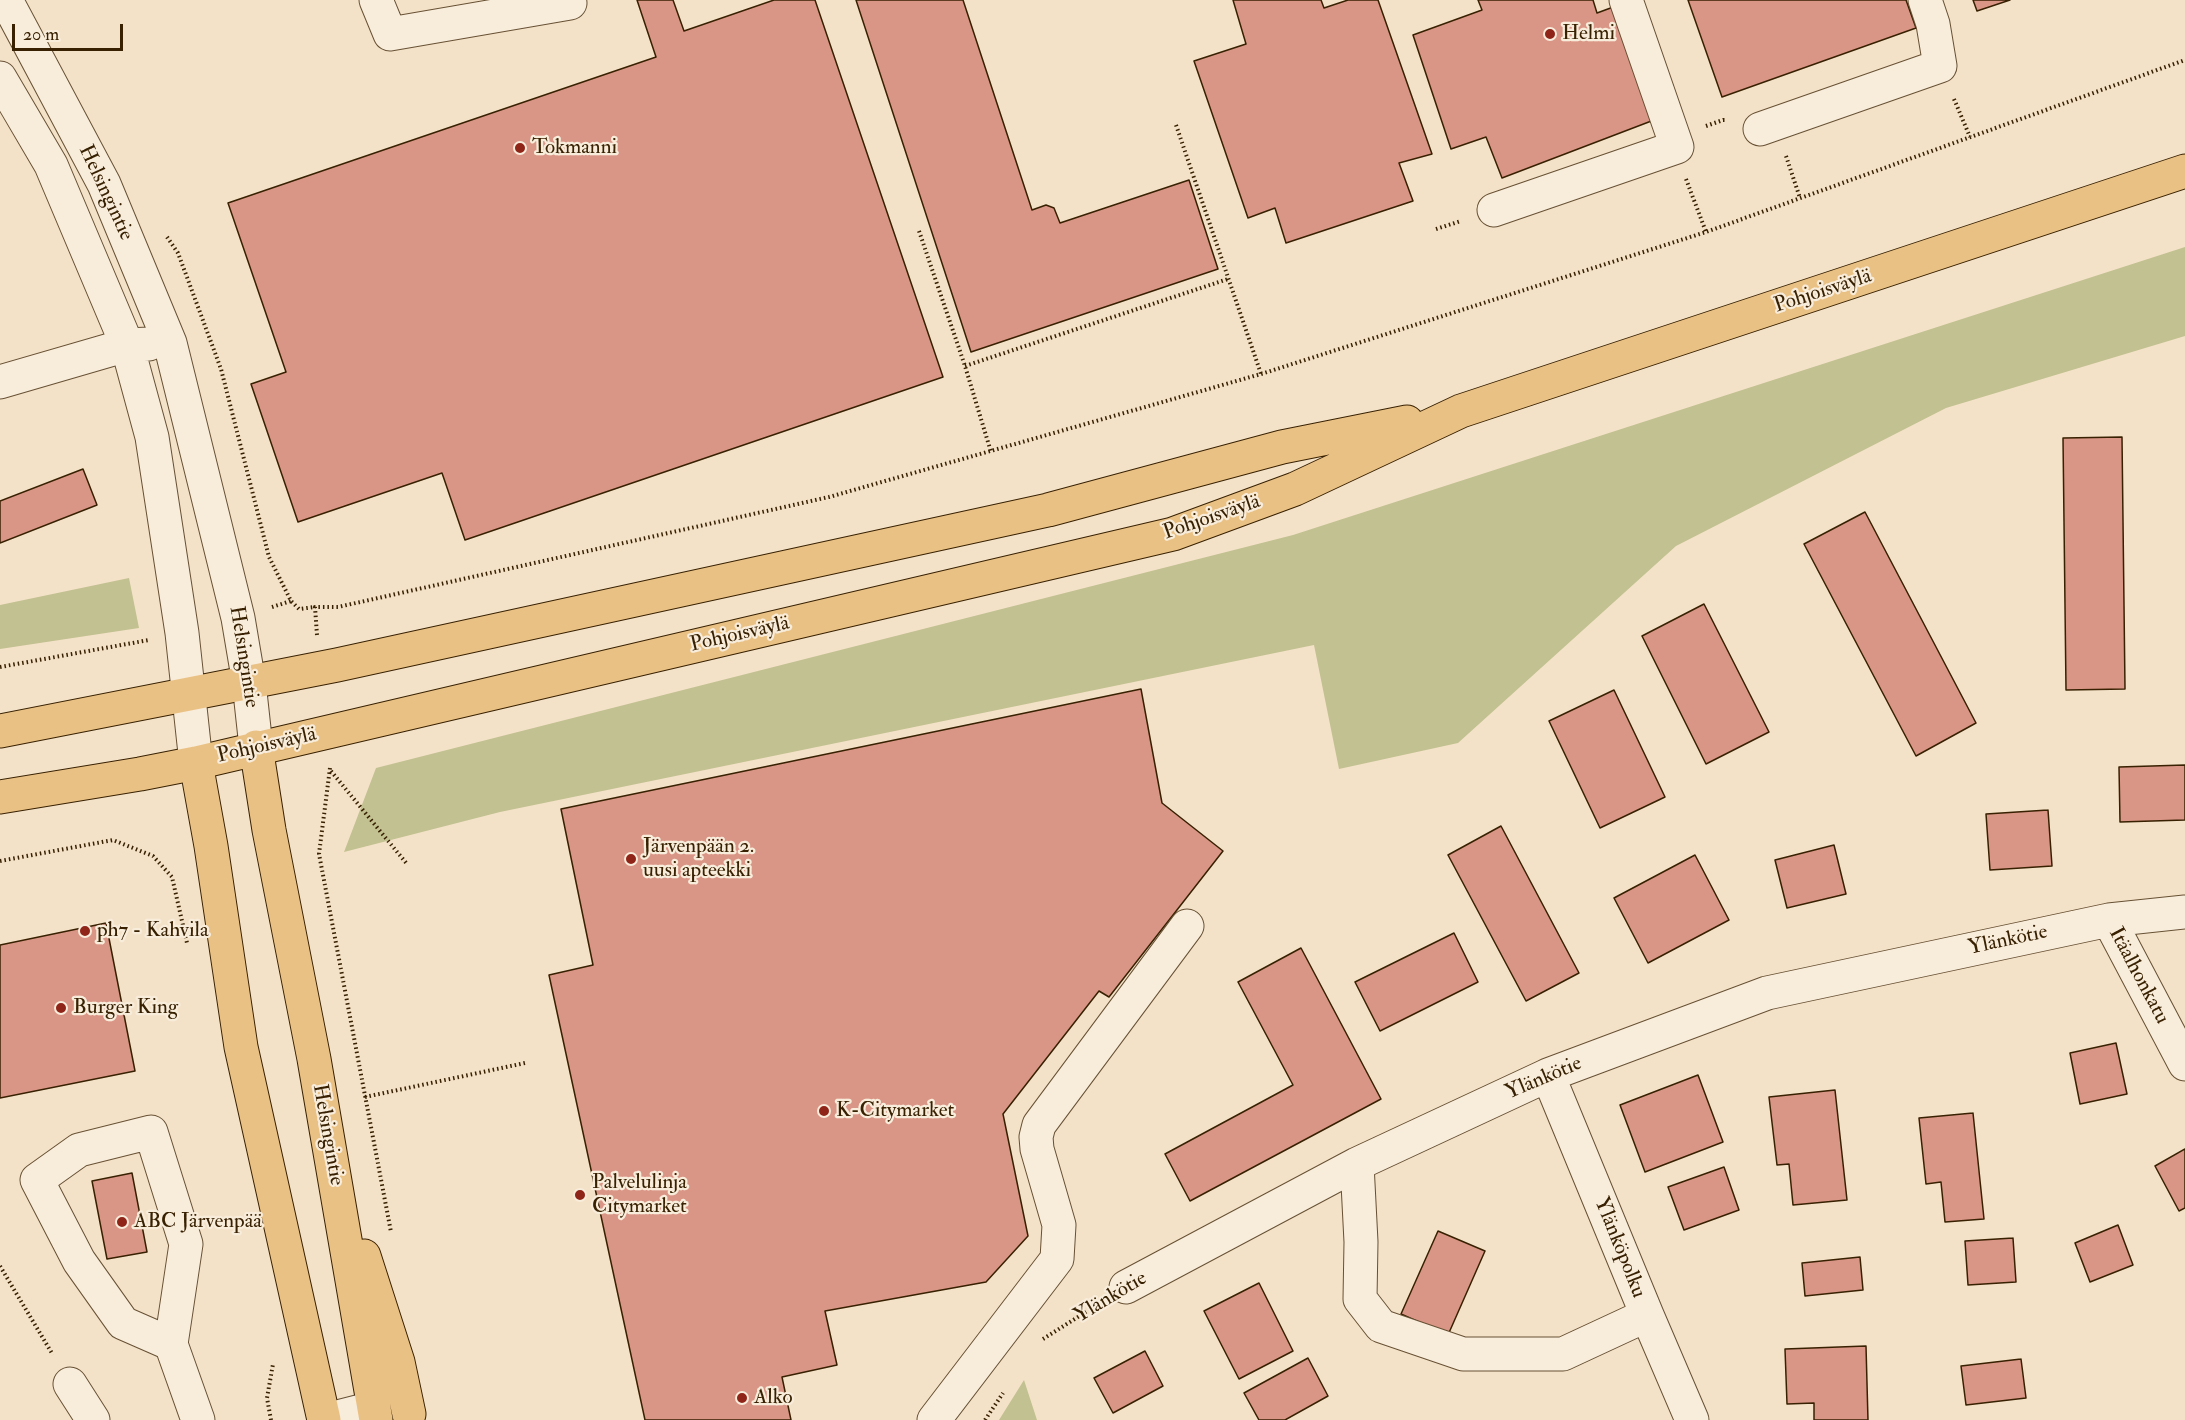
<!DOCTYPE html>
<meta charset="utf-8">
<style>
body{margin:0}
#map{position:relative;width:2185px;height:1420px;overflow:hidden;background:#f4e2c8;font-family:"IM FELL Double Pica",serif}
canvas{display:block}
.scale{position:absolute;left:12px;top:24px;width:111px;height:27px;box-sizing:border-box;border:3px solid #382102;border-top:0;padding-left:8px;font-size:18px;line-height:21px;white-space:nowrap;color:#382102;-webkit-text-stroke:4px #f8ecdb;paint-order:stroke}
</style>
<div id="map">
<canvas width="2185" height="1420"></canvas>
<div class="scale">20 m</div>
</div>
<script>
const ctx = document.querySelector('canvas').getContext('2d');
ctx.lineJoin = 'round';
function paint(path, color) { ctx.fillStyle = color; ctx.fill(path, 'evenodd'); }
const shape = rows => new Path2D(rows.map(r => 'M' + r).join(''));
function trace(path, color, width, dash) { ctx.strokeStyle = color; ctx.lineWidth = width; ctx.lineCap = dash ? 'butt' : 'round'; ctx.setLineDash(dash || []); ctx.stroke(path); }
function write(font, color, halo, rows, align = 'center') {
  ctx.font = font + ' "IM FELL Double Pica",serif'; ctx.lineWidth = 4.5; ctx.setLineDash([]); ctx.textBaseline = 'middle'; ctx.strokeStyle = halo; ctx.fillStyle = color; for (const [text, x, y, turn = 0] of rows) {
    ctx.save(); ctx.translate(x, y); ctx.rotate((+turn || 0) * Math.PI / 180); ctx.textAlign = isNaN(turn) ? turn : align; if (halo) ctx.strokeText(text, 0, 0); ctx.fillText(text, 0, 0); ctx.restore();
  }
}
paint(shape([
 [2185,247,2185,336,1946,408,1676,546,1458,743,1339,769,1314,645,500,812,344,852,376,768,1293,535],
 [129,578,139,628,0,649,0,605],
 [1024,1380,1037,1420,999,1420]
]), '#c2c191');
const building = shape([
 [637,0,673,0,684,31,774,0,815,0,943,377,465,540,442,473,298,522,251,384,286,372,228,203,656,57,637,0],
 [856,0,963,0,1032,210,1046,205,1054,208,1060,223,1189,180,1218,269,971,352,856,0],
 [1233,0,1321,0,1324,8,1348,0,1378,0,1432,154,1399,163,1413,201,1286,243,1275,208,1248,218,1194,61,1246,44,1233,0],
 [1478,0,1593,0,1597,13,1616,6,1654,120,1502,178,1486,137,1451,149,1413,35,1482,10,1478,0],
 [1688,0,1906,0,1916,28,1722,97,1688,0],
 [1973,0,2010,0,1977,11,1973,0],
 [2122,437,2125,689,2066,690,2063,438,2122,437],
 [83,469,97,505,0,543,0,501,83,469],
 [1865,512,1976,723,1916,756,1804,544,1865,512],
 [1704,604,1769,732,1706,764,1642,636,1704,604],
 [1141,689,1162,803,1223,851,1109,997,1099,991,1003,1114,1028,1236,986,1282,825,1311,837,1365,782,1377,791,1420,645,1420,549,975,593,965,561,809,1141,689],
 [1614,690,1665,797,1600,828,1549,721,1614,690],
 [2185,765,2185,820,2120,822,2119,767,2185,765],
 [2048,810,2052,866,1990,870,1986,814,2048,810],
 [1501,826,1579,973,1526,1001,1448,855,1501,826],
 [1834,845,1846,894,1787,908,1775,860,1834,845],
 [1695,855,1729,920,1648,963,1614,898,1695,855],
 [106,923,135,1071,0,1098,0,945,106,923],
 [1454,933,1478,982,1380,1031,1355,982,1454,933],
 [1301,948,1381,1099,1190,1201,1165,1154,1293,1085,1238,982,1301,948],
 [2116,1043,2127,1094,2080,1104,2070,1053,2116,1043],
 [1698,1075,1723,1142,1645,1172,1620,1105,1698,1075],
 [1835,1090,1847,1200,1793,1205,1789,1164,1777,1165,1769,1097,1835,1090],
 [1973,1113,1984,1219,1945,1222,1941,1182,1926,1184,1919,1118,1973,1113],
 [2185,1149,2185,1208,2179,1211,2155,1166,2185,1149],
 [1724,1167,1739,1210,1684,1230,1668,1187,1724,1167],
 [132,1173,147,1252,107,1259,92,1181,132,1173],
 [2118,1225,2133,1265,2090,1282,2075,1243,2118,1225],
 [1438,1231,1485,1251,1448,1335,1401,1314,1438,1231],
 [2013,1238,2016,1282,1968,1285,1965,1241,2013,1238],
 [1860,1257,1863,1290,1805,1296,1802,1263,1860,1257],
 [1259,1283,1293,1351,1239,1379,1204,1311,1259,1283],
 [1866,1346,1868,1420,1814,1420,1814,1403,1787,1404,1785,1349,1866,1346],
 [1145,1351,1163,1386,1113,1413,1094,1378,1145,1351],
 [1308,1358,1328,1396,1285,1420,1259,1420,1244,1393,1308,1358],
 [2021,1359,2026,1398,1966,1405,1961,1366,2021,1359]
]);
paint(building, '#d99586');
trace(building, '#382102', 1.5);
const minor = shape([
 [6,0,104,184,170,343,238,618,249,683,256,747],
 [376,0,390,34,570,3,569,0],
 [0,78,51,165,127,345,152,437,182,633,196,763],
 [1760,129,1940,66,1933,24,1925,0],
 [1494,210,1677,147,1626,0],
 [0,382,127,345,149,344],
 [2109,920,2185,1064],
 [1548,1075,1647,1315,1692,1420],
 [1357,1164,1361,1242,1360,1299,1381,1326,1463,1354,1563,1354,1647,1315],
 [1126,1287,1357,1164,1548,1075,1767,993,2109,920,2185,912],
 [171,1344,123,1323,79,1261,37,1180,79,1150,151,1132,186,1244,171,1344,198,1420],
 [70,1384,93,1420],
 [326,1420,373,1408],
 [934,1420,1057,1259,1059,1225,1037,1149,1036,1137,1039,1125,1187,926]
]);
const major = shape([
 [0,731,337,665,1048,510,1282,447,1407,422],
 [256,747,269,830,314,1059,376,1420],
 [196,763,211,846,241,1047,324,1420],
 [0,797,140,774,196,763,1173,534,1295,489,1461,411,2185,171],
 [364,1256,398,1362,409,1414]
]);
trace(minor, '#675134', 35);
trace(major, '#382102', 35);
trace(shape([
 [1954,99,1970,137],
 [1176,125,1261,374],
 [1706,126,1723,120,1727,120],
 [1786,156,1800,198],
 [1686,179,1706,232],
 [1436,229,1461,221],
 [919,231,965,366,991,452],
 [167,237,178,253,221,369,269,557,291,601,299,609,315,607],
 [965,366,1228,279],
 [272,607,291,601],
 [317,635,315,607,338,607,829,497,1261,374,1706,232,2185,60],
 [0,667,149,640],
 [330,768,319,854,391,1232],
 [331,771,407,864],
 [0,861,113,840,153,856,172,877,187,943],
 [365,1097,525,1063],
 [0,1266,53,1355],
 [1043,1339,1097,1305],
 [271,1420,267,1398,273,1364],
 [985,1420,1003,1393]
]), '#382102', 4, [1.5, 3]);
trace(minor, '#f8ecdb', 33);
trace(major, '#eac184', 33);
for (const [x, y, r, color] of [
 [1550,34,6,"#8f2418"],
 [520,148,6,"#8f2418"],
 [631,859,6,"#8f2418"],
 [85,931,6,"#8f2418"],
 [61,1008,6,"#8f2418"],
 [824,1111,6,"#8f2418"],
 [580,1195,6,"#8f2418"],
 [122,1222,6,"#8f2418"],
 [742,1398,6,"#8f2418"]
]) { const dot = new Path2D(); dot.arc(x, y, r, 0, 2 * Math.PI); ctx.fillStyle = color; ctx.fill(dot); trace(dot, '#f8ecdb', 2); }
write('21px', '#382102', '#f8ecdb', [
 ["Helmi",1562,34],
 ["Tokmanni",532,148],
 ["Järvenpään 2.",643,847],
 ["uusi apteekki",643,871],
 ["ph7 - Kahvila",97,931],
 ["Burger King",73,1008],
 ["K-Citymarket",836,1111],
 ["Palvelulinja",592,1183],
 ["Citymarket",592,1207],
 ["ABC Järvenpää",134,1222],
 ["Alko",754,1398]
], 'left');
write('21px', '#382102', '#f8ecdb', [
 ["Helsingintie",105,193,65],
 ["Pohjoisväylä",1823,292,-18],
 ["Pohjoisväylä",1212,518,-19],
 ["Pohjoisväylä",740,635,-13],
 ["Helsingintie",243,657,81],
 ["Pohjoisväylä",267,746,-13],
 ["Ylänkötie",2008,941,-12],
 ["Itäalhonkatu",2138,976,62],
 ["Ylänkötie",1544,1079,-23],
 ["Helsingintie",327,1135,80],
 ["Ylänköpolku",1619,1248,68],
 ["Ylänkötie",1111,1298,-31]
]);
</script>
